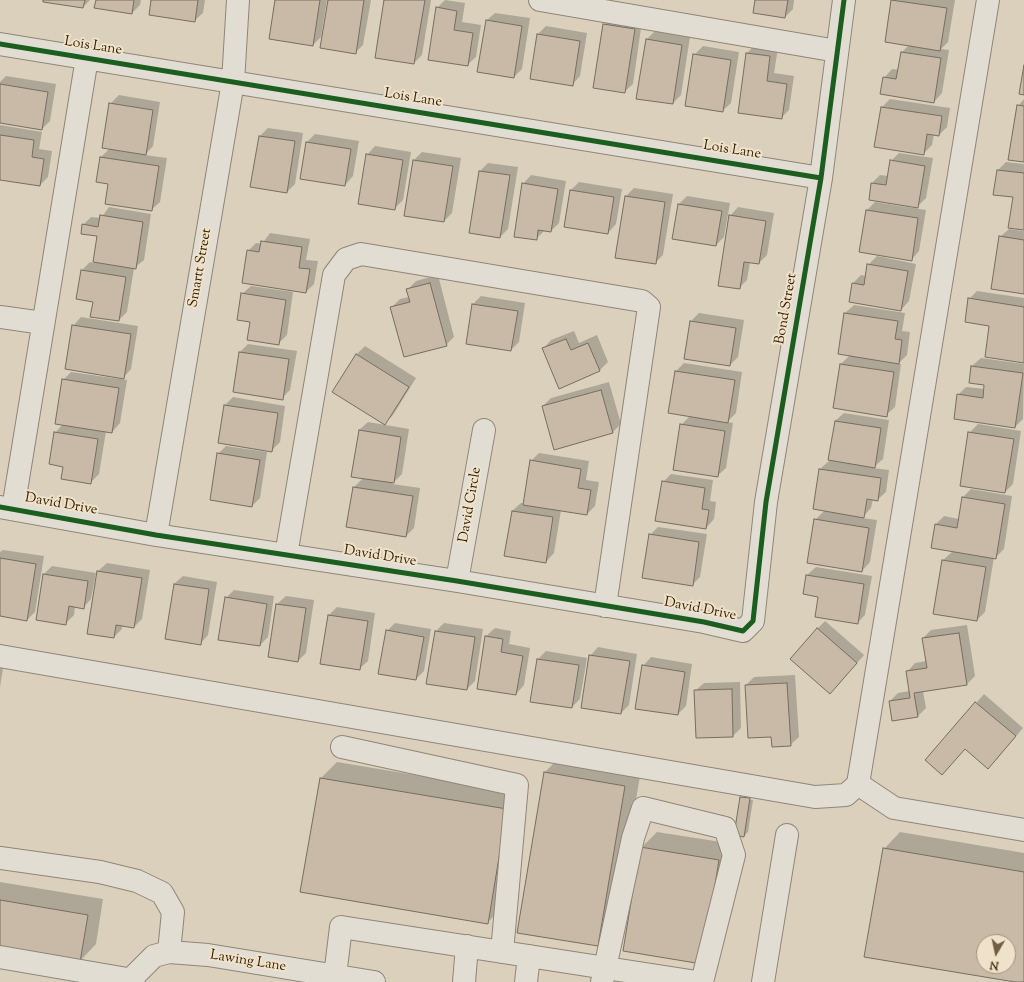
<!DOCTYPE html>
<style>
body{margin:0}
#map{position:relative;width:1024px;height:982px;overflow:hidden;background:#dad0bc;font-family:"Sorts Mill Goudy",serif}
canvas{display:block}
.north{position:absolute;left:976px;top:934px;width:40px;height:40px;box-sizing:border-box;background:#efe2cb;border:1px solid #a5947a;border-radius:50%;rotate:189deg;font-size:11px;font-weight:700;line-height:16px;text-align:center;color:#372001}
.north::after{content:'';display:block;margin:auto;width:14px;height:18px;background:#705e42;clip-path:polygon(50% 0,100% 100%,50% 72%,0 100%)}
</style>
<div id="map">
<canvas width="1024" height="982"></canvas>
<div class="north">N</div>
</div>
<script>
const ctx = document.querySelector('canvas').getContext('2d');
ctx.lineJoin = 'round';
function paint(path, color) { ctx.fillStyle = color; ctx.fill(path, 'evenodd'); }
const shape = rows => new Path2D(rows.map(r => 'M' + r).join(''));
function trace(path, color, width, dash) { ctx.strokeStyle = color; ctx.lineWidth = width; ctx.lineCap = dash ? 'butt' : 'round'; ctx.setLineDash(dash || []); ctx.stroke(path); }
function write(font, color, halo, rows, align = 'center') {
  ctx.font = font + ' "Sorts Mill Goudy",serif'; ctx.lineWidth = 4; ctx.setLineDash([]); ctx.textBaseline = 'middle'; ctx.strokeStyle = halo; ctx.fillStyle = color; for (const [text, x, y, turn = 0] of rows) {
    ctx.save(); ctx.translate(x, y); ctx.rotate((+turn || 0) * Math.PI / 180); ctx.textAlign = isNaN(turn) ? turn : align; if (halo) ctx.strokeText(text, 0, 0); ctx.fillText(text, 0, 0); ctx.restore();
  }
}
paint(shape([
 [44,0,90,0,83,7],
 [97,0,141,0,140,5,132,13],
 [152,0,205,0,203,13,194,21],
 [277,0,327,0,321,37,313,45],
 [329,0,371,0,363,45,355,53],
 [385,0,431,0,422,55,414,63],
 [445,0,465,3,462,22,481,25,476,57,467,65,437,8],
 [756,0,794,0,793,9,785,17],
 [892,0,955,0,948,42,941,49,949,50,942,93,934,102,884,78,892,69,899,70,902,52,909,45,886,42],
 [495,13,530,18,522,69,514,77,486,21],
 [612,17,642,21,633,84,624,92,604,25],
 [546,26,587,33,580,76,572,85,538,34],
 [655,31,690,37,681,95,673,103,647,39],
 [755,45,778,48,774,73,794,76,789,110,781,118,747,53],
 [703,46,739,52,731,103,722,111,694,55],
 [6,76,56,84,50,121,42,129,0,122,0,82],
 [119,95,160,102,153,146,145,155,167,158,160,202,151,210,109,183,97,181,101,157,110,148,110,104],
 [890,99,950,108,947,127,939,135,934,134,932,145,924,153,875,146,882,107],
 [1024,99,1024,161,1018,106],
 [0,125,42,132,39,149,52,151,48,177,40,185,0,179],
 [268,128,303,133,295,184,287,192,260,136],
 [315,134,359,141,353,176,345,185,307,142],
 [375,146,411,152,403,200,395,208,367,155],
 [422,152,461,158,452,213,444,221,414,160],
 [899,153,933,158,926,198,918,206,870,199,872,183,880,175,888,176,891,161],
 [1006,162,1024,164,1024,229,1014,196,994,194,998,170],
 [488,163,518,167,508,229,500,237,471,233,480,171],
 [531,175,566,181,559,223,551,231,545,230,536,239,523,184],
 [579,182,622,189,616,224,608,233,571,190],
 [634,188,673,194,663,255,655,263,626,196],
 [687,196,730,203,724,237,716,245,673,239,679,204],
 [875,202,926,210,919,251,911,260,867,210],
 [109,207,151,214,144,260,134,268,127,312,119,320,94,301,82,270,90,262,94,263,98,236,83,225,91,217,101,218],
 [738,207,774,213,767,255,759,263,750,262,747,280,739,288,730,216],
 [1009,229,1024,231,1024,293,1000,237],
 [270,233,310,239,306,260,318,261,314,284,306,292,248,251,256,243,262,244],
 [877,256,916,264,909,301,901,310,853,283,861,275,866,276,868,265],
 [438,275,454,337,446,345,391,308,400,299,409,297,407,290,416,281],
 [251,286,293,292,287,335,278,344,251,321,242,294],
 [977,291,1024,298,1024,362,969,299],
 [481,296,525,303,519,342,511,350,467,343,473,304],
 [854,305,905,313,902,331,910,332,907,355,898,364,901,364,895,407,886,415,841,364,850,355,845,313],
 [699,313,744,320,738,357,730,365,685,358,691,321],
 [81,317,138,326,131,369,123,378,73,326],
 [574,331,579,343,597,335,608,362,600,370,559,387,543,349,551,340],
 [248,344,297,351,290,390,282,398,234,391,240,352],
 [365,346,416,378,393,415,385,423,333,391,357,354],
 [981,358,1024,364,1023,419,1015,427,958,395,966,387,985,389,985,385,972,366],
 [684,363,742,372,736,413,727,422,733,423,726,468,717,476,681,425,690,416,676,371],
 [71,372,127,380,120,423,112,432,106,431,99,474,91,482,64,466,55,433,63,424,63,380],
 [609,382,621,424,613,432,555,448,543,406,551,398],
 [233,397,285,406,280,442,271,451,225,405],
 [844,413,889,420,883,459,873,468,889,470,886,492,877,500,873,499,871,508,862,518,877,520,870,562,862,571,815,520,825,510,814,509,820,469,829,461,835,421],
 [368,422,409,429,402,474,392,484,420,488,414,528,406,536,347,527,354,487,363,478,359,430],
 [978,424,1021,431,1013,484,1005,492,969,433],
 [226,446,267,452,260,498,252,506,218,454],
 [539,453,589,461,586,480,599,482,595,506,587,514,561,510,554,553,546,562,512,511,521,503,524,503,531,461],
 [671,474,713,480,710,501,716,502,714,519,706,528,663,482],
 [971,489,1012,496,1004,549,995,558,994,557,985,612,977,620,943,560,953,551,935,525,944,516,959,519,963,497],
 [658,527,707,534,700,577,692,585,650,535],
 [3,550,44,556,35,612,27,620,0,615,0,552],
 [107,563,150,570,142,619,134,627,122,625,122,629,114,637,98,571],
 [52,566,96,573,91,599,83,608,75,606,74,615,66,623,37,619,44,574],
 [816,567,872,576,865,615,857,623,819,596,807,575],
 [183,576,217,582,208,635,200,644,174,584],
 [234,590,274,596,268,637,260,645,226,598],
 [286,596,314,600,306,653,298,661,269,656,277,604],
 [337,607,375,613,368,661,359,669,322,663,329,615],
 [825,621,864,655,838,685,817,629],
 [395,623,431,629,424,671,416,679,387,631],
 [444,623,483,629,475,681,467,689,436,631],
 [967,625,975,676,966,685,923,691,926,708,918,716,890,701,898,693,910,691,907,672,915,663,927,661,923,638,931,630],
 [495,628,511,631,509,644,530,648,524,685,516,694,486,636],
 [598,647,637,654,629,705,621,713,590,656],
 [546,651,587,658,580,699,572,707,538,659],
 [0,655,5,656,0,687],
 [651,657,692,664,686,706,678,714,643,666],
 [795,675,799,737,790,745,772,736,746,685,754,677],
 [740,682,741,728,733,736,695,691,704,683],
 [984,694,1023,728,996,760,965,748,942,774,926,760],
 [561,756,641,770,614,929,598,945,545,772],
 [337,762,523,793,503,907,487,923,301,892,321,778],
 [744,793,753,795,753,798,742,796,742,798,753,800,748,832,744,836,741,797],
 [657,832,734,844,702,963,641,848],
 [900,832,1024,853,1024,982,866,956,884,849],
 [984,942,1008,942,1008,966,984,966],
 [0,882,103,899,96,944,80,961,0,948]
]), '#0003');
const building = shape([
 [43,0,85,0,83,8,43,2,43,0],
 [96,0,134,0,132,14,94,8,96,0],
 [151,0,198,0,195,22,149,15,151,0],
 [275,0,320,0,313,46,269,39,275,0],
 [328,0,364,0,356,54,320,48,328,0],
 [384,0,425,0,414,64,375,58,384,0],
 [755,0,788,0,785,18,753,13,755,0],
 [891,0,947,8,940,51,885,42,891,0],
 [436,7,457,11,454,30,473,33,468,66,428,60,436,7],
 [486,20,522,26,514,78,477,72,486,20],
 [603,24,635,29,625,93,593,88,603,24],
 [537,34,580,41,573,86,530,79,537,34],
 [646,39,682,45,673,104,636,99,646,39],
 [901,52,941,58,934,103,880,94,883,77,896,79,901,52],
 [746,53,770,56,767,81,787,84,782,119,738,113,746,53],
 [693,54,731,60,723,112,685,106,693,54],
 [1024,65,1024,95,1019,94,1024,65],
 [0,84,48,92,42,130,0,123,0,84],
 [109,103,153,110,146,155,102,148,109,103],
 [1017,105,1024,106,1024,162,1008,160,1017,105],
 [881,107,942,116,939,136,927,134,924,155,874,147,881,107],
 [0,135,34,140,32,157,44,159,40,186,0,180,0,135],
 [259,136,295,141,287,193,250,187,259,136],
 [306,142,351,149,345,186,300,179,306,142],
 [366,154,403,160,395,210,358,204,366,154],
 [100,157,159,166,152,211,105,204,108,184,96,182,100,157],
 [413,160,453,166,444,222,404,216,413,160],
 [890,160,925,166,918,208,869,200,871,183,886,185,890,160],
 [997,170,1024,173,1024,230,1008,228,1013,197,993,195,997,170],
 [479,171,510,175,500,238,469,233,479,171],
 [522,183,558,189,551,232,538,230,537,240,514,237,522,183],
 [570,190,614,197,608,234,564,227,570,190],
 [625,196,665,202,656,264,615,258,625,196],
 [678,204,722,211,716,246,672,239,678,204],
 [866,210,918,218,912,261,859,252,866,210],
 [100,215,143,222,136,269,93,262,97,236,81,234,82,224,98,227,100,215],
 [729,215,766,221,759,264,744,262,740,289,718,286,729,215],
 [999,236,1024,240,1024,294,991,289,999,236],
 [261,241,302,247,299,268,310,269,306,293,242,283,247,250,259,252,261,241],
 [867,264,908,271,901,311,849,302,852,283,864,285,867,264],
 [81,270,126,277,119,321,90,317,93,302,76,299,81,270],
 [430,283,447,346,404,357,390,307,410,302,406,289,430,283],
 [241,293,286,300,279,345,247,340,250,322,237,320,241,293],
 [968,298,1024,307,1024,363,985,357,989,326,965,322,968,298],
 [472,304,518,311,511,351,466,344,472,304],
 [844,313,898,321,895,339,902,340,899,364,838,354,844,313],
 [690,321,736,328,730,366,684,359,690,321],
 [72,325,131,334,124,379,65,369,72,325],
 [566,339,571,350,588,343,600,371,559,389,542,348,566,339],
 [239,352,289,359,283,400,233,392,239,352],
 [356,354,409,387,385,425,332,392,356,354],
 [840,364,894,372,887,417,833,408,840,364],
 [971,366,1023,373,1015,428,954,419,957,394,983,398,984,385,969,383,971,366],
 [675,371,735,380,728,423,668,413,675,371],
 [62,379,119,388,112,433,55,424,62,379],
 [601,390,613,433,554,450,542,406,601,390],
 [224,405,278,413,272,452,218,443,224,405],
 [835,421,881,428,875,468,828,460,835,421],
 [680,424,725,431,718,477,673,470,680,424],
 [359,430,401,437,394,483,351,477,359,430],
 [54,432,98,439,91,484,61,479,63,467,49,464,54,432],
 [968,432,1014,439,1005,493,960,486,968,432],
 [217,453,260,460,252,507,210,500,217,453],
 [530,460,581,469,578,488,591,490,587,515,523,505,530,460],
 [819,469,881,478,878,501,867,499,864,518,813,509,819,469],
 [662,481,705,488,702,509,709,510,706,529,655,521,662,481],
 [353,487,413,496,406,537,346,527,353,487],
 [962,497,1005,504,996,559,931,548,935,524,957,528,962,497],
 [512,511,553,517,546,563,504,556,512,511],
 [814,519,869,528,862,572,807,563,814,519],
 [649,534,699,542,693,586,642,578,649,534],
 [0,558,36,564,27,621,0,616,0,558],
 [942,560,986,567,977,621,933,614,942,560],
 [97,571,142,578,134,628,116,625,114,638,87,634,97,571],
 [43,574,88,581,84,609,69,606,66,625,36,620,43,574],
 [806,575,864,584,858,624,815,617,818,597,803,594,806,575],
 [174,584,209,589,201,645,165,639,174,584],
 [225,597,267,604,260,646,218,640,225,597],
 [276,604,306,608,298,662,268,657,276,604],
 [328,615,368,621,360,670,320,664,328,615],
 [817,628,857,663,830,694,790,659,817,628],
 [386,630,424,637,416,680,378,674,386,630],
 [435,631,475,637,467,690,426,684,435,631],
 [959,633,967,685,914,693,918,717,892,721,889,701,910,698,906,671,927,668,922,638,959,633],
 [485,636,503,639,501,652,523,656,516,695,477,689,485,636],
 [589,655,630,661,621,714,581,708,589,655],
 [537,659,579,665,572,708,530,702,537,659],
 [642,665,685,672,678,715,635,709,642,665],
 [787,683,791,746,772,747,771,737,748,738,745,685,787,683],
 [732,689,733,737,696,738,694,690,732,689],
 [975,702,1016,736,988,769,965,749,942,775,925,760,975,702],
 [544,772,625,786,598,946,517,933,544,772],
 [320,778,507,809,488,924,300,892,320,778],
 [740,797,750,798,744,837,734,835,740,797],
 [640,847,719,860,702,964,623,951,640,847],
 [883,848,1024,872,1024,982,1015,982,864,957,883,848],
 [984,942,1008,942,1008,966,984,966,984,942],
 [0,900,88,915,80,962,0,949,0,900]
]);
paint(building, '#c9b9a7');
trace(building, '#766e5f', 1);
const minor = shape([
 [540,0,837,51],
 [0,44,821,178],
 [0,317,43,323],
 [0,507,156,535,457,581,704,622,743,631,753,621,766,502,821,178,844,0],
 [13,509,87,58],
 [156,535,233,82,238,0],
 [286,555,334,275,346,259,361,254,642,301,649,307,605,606],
 [457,581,484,430],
 [0,656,815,797,846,795,858,784,988,0],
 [342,747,517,785,502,952],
 [858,784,894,808,1024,830],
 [0,858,100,872,137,881,162,893,173,912,169,952],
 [0,957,133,980],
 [335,976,341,927,697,982],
 [133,982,135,975,154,956,169,952,208,955,374,982],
 [464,982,467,946],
 [526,982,529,956],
 [602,982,633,838,643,808,725,828,734,855,702,982],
 [763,982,787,835]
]);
trace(minor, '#8f8677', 24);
trace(minor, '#e2ddd3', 22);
trace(shape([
 [0,44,821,178],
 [0,507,156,535,457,581,704,622,743,631,753,621,766,502,821,178,844,0]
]), '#1b5e20', 5);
write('14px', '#372001', '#efe2cb', [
 ["Lois Lane",93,47,9],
 ["Lois Lane",413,99,9],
 ["Lois Lane",732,151,9],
 ["Smartt Street",201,268,-80],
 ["Bond Street",787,309,-80],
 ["David Drive",61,505,10],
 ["David Circle",471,505,-80],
 ["David Drive",380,557,9],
 ["David Drive",700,610,11],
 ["Lawing Lane",248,962,9]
]);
</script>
